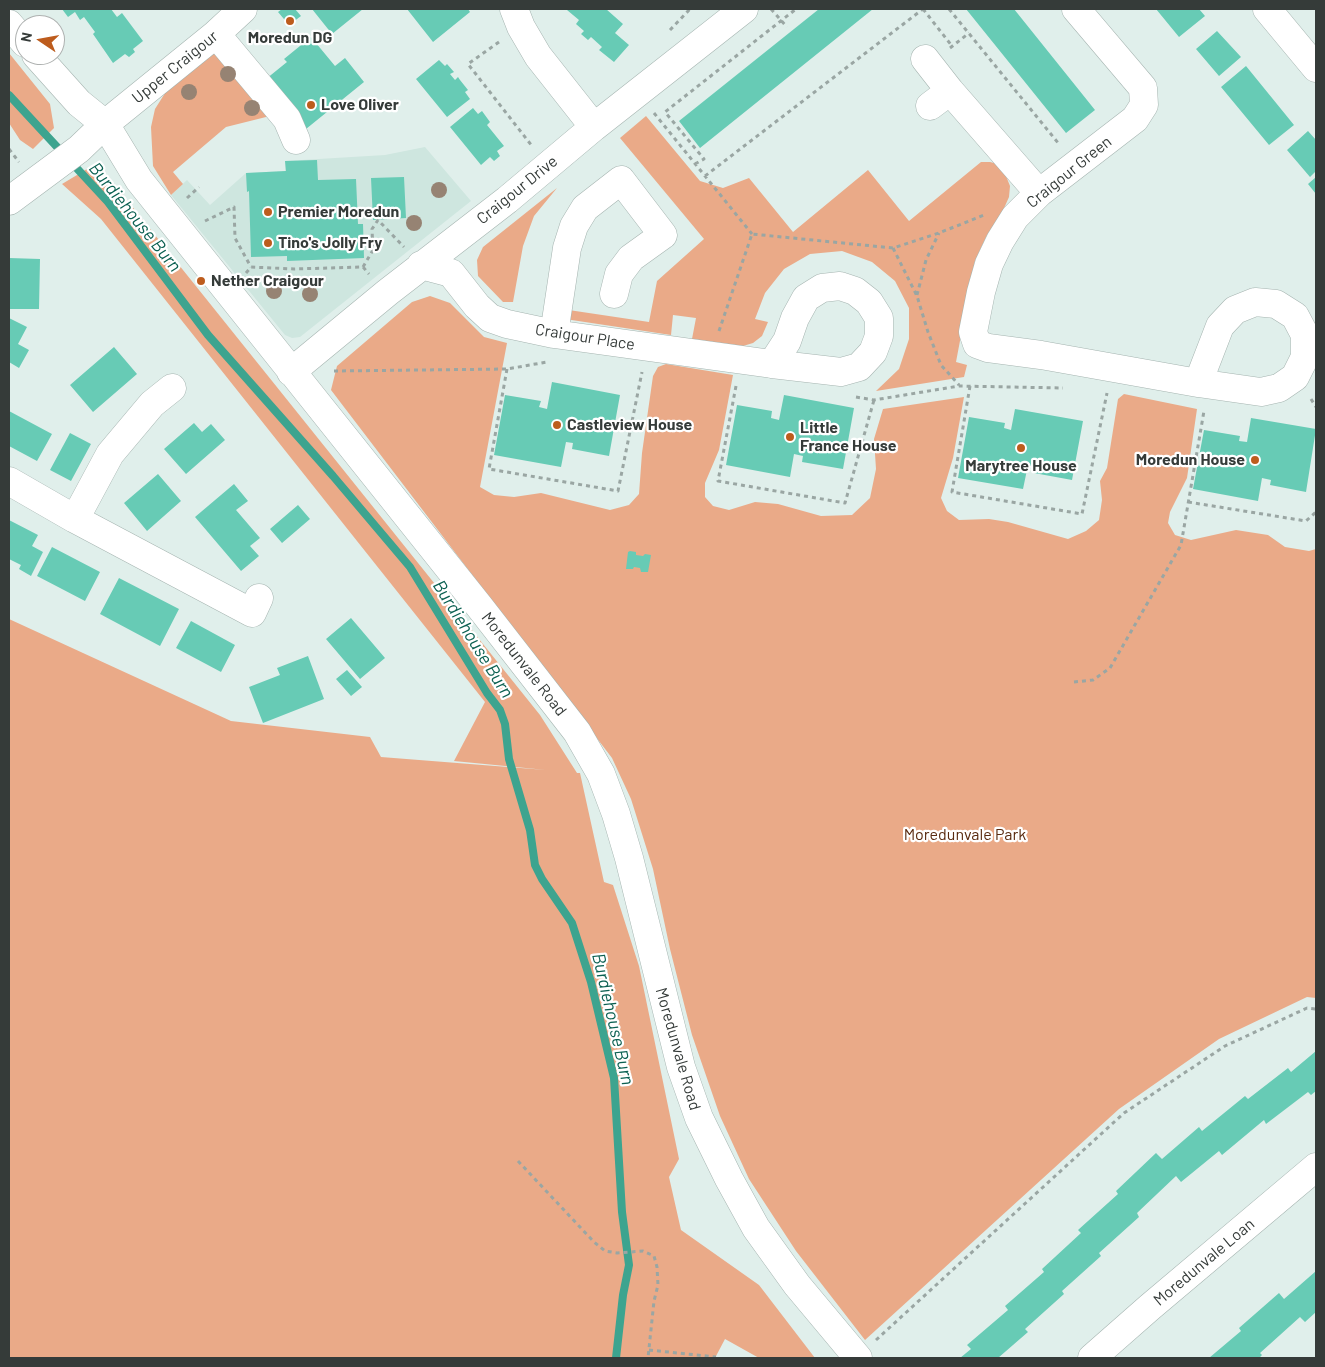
<!DOCTYPE html>
<style>
body{margin:0}
#map{position:relative;width:1325px;height:1367px;overflow:hidden;background:#e0efeb;font-family:Barlow,sans-serif}
canvas{display:block}
.frame{position:absolute;inset:0;border:10px solid #353b39;pointer-events:none}
.north{position:absolute;left:15px;top:15px;width:50px;height:50px;box-sizing:border-box;background:#fff;border:1px solid #aeb1b0;border-radius:50%;rotate:282deg;font-size:14px;font-weight:700;line-height:20px;text-align:center;color:#353b39}
.north::after{content:'';display:block;margin:auto;width:18px;height:22px;background:#bd5c1d;clip-path:polygon(50% 0,100% 100%,50% 72%,0 100%)}
</style>
<div id="map">
<canvas width="1325" height="1367"></canvas>
<div class="frame"></div>
<div class="north">N</div>
</div>
<script>
const ctx = document.querySelector('canvas').getContext('2d');
ctx.lineJoin = 'round';
function paint(path, color) { ctx.fillStyle = color; ctx.fill(path, 'evenodd'); }
const shape = rows => new Path2D(rows.map(r => 'M' + r).join(''));
function trace(path, color, width, dash) { ctx.strokeStyle = color; ctx.lineWidth = width; ctx.lineCap = dash ? 'butt' : 'round'; ctx.setLineDash(dash || []); ctx.stroke(path); }
function write(font, color, halo, rows, align = 'center') {
  ctx.font = font + ' Barlow,sans-serif'; ctx.lineWidth = 4.5; ctx.setLineDash([]); ctx.textBaseline = 'middle'; ctx.strokeStyle = halo; ctx.fillStyle = color; for (const [text, x, y, turn = 0] of rows) {
    ctx.save(); ctx.translate(x, y); ctx.rotate((+turn || 0) * Math.PI / 180); ctx.textAlign = isNaN(turn) ? turn : align; if (halo) ctx.strokeText(text, 0, 0); ctx.fillText(text, 0, 0); ctx.restore();
  }
}
paint(shape([
 [425,147,471,201,300,337,292,338,285,335,171,195,187,180,210,205,246,173,285,171,285,161,385,155]
]), '#cee6df');
paint(shape([
 [217,46,274,115,226,127,173,172,183,184,171,195,153,166,151,127,155,109,167,90],
 [9,53,50,104,54,128,33,149,20,140,9,123],
 [646,116,700,181,723,188,749,178,793,232,868,170,909,221,981,162,990,162,998,164,1004,171,1010,186,1009,197,1001,215,987,235,975,261,956,362,967,365,964,377,876,391,899,369,909,339,909,308,895,281,872,262,842,251,810,254,784,269,765,293,755,319,768,322,762,336,753,343,743,346,692,339,696,318,673,315,671,335,565,319,562,309,649,322,657,281,704,239,620,138],
 [87,169,114,184,540,715,577,773,580,773,604,882,613,885,639,966,679,1159,669,1177,681,1230,759,1285,815,1358,759,1358,725,1339,715,1358,9,1358,9,619,231,721,370,737,381,757,546,770,454,761,485,702,101,219,62,184],
 [557,188,534,216,523,246,513,302,503,302,478,276,477,260,483,247],
 [430,296,450,303,484,337,507,343,480,487,494,495,514,497,541,493,610,510,629,505,639,494,642,453,653,376,658,367,666,364,733,375,719,450,705,483,705,497,713,506,729,510,755,502,778,504,821,516,852,515,870,498,876,469,874,439,883,409,964,397,953,458,941,498,947,511,959,520,989,519,1008,522,1068,539,1086,531,1099,520,1102,500,1100,481,1107,468,1118,399,1124,394,1197,409,1187,478,1170,512,1168,523,1175,535,1191,540,1236,530,1268,535,1285,547,1309,551,1316,549,1316,998,1307,997,1219,1039,1119,1109,865,1340,796,1251,749,1179,720,1116,692,1035,670,949,653,869,631,799,612,758,331,390,337,366,412,302]
]), '#eaaa88');
trace(shape([
 [9,95,108,202,208,335,333,476,410,567,487,693,500,710,505,724,509,759,530,830,535,865,542,879,572,923,591,982,614,1078,622,1212,629,1265,623,1295,616,1358]
]), '#3da48f', 8);
paint(shape([
 [62,9,111,9,117,17,122,13,143,41,133,49,135,52,129,57,125,54,113,63,93,34,95,32,84,17,80,20,75,12,68,17],
 [282,9,295,9,301,16,289,25,278,12],
 [312,9,363,9,332,34],
 [407,9,468,9,470,12,433,42],
 [568,9,606,9,623,24,615,33,629,45,614,62,599,50,602,47,591,37,588,40,581,34,584,31,576,24,579,20,567,10],
 [819,9,873,9,700,148,679,121],
 [966,9,1014,9,1095,110,1066,133],
 [1156,9,1199,9,1205,16,1179,37],
 [1217,31,1241,57,1219,76,1196,49],
 [311,37,335,66,345,58,364,82,306,129,266,79,287,62,284,59],
 [439,60,445,66,447,64,454,72,450,74,455,80,458,77,460,80,468,90,465,92,470,99,447,117,416,79],
 [1246,66,1294,125,1269,145,1221,87],
 [473,108,478,114,482,111,490,122,487,125,504,146,497,151,500,156,494,161,490,157,481,165,450,127],
 [1308,131,1316,140,1316,171,1310,177,1287,150],
 [317,160,318,180,356,179,358,224,363,224,364,258,287,261,287,256,251,257,249,191,247,192,246,173,286,171,285,161],
 [404,177,406,218,373,220,371,178],
 [1316,177,1316,194,1308,184],
 [9,258,40,259,39,309,9,309],
 [9,318,27,327,18,344,29,350,19,368,9,362],
 [114,347,137,374,93,412,70,385],
 [552,382,620,395,609,456,572,449,573,443,566,442,561,467,494,455,505,395,541,401,539,407,547,409],
 [784,395,854,408,843,469,802,462,803,456,794,454,790,477,726,465,737,405,772,411,771,418,779,420],
 [1015,409,1083,421,1072,480,1034,473,1035,467,1028,465,1023,489,958,478,969,417,1005,423,1004,428,1011,430],
 [9,411,52,434,37,461,9,446],
 [1251,418,1316,429,1306,492,1270,485,1271,480,1262,478,1258,501,1193,489,1204,430,1240,436,1239,441,1247,442],
 [194,423,202,432,211,424,225,440,186,474,164,449],
 [70,433,91,444,71,481,50,470],
 [158,474,181,501,147,531,124,503],
 [234,484,248,501,236,510,260,538,250,546,259,556,241,571,195,517],
 [298,505,310,519,282,543,270,529],
 [9,520,38,535,32,546,43,552,31,576,19,569,21,565,9,559],
 [52,547,100,572,85,601,37,576],
 [630,551,636,552,636,555,643,556,645,554,651,555,648,572,641,572,640,568,634,567,633,569,626,569,628,552],
 [119,578,179,609,160,646,100,614],
 [351,618,385,658,360,679,326,639],
 [191,621,235,645,221,672,176,648],
 [308,656,324,699,263,723,249,687,280,675,277,668],
 [347,670,362,687,351,696,336,679],
 [1316,1051,1316,1091,1311,1095,1308,1092,1266,1124,1264,1120,1222,1155,1219,1151,1181,1182,1176,1176,1137,1213,1139,1217,1099,1253,1101,1256,1062,1291,1064,1294,1025,1329,1028,1332,998,1358,960,1358,971,1349,967,1345,1008,1310,1005,1306,1044,1272,1042,1269,1081,1233,1078,1230,1118,1194,1116,1191,1156,1153,1162,1159,1199,1127,1202,1131,1245,1096,1248,1099,1288,1068,1291,1072],
 [1316,1271,1316,1312,1305,1322,1300,1317,1260,1353,1262,1355,1259,1358,1209,1358,1241,1331,1239,1328,1279,1293,1284,1299]
]), '#67cbb5');
const minor = shape([
 [514,9,521,27,538,56,594,127],
 [1076,9,1143,88,1144,105,1135,119,1039,193,1015,217,1000,241,989,264,981,292,973,332,977,344,988,348,1041,355,1198,383],
 [1267,9,1316,68],
 [9,24,25,43],
 [216,34,287,119,296,140],
 [36,55,79,103,105,124,139,180,479,606,577,732,601,774,616,814,629,858,681,1067,699,1118,729,1179,756,1228,797,1285,858,1358],
 [925,59,950,91,1039,193],
 [930,106,950,91],
 [9,201,79,149,105,124,216,34,243,9],
 [421,265,451,273,477,306,490,318,507,324,554,334,772,364],
 [840,286,855,291,869,302,879,318,879,336,873,352,859,367,841,372,772,364,787,341,795,318,806,298,822,288,840,286],
 [1255,302,1276,304,1295,316,1305,335,1305,357,1295,377,1279,388,1261,392,1198,383,1220,326,1235,310,1255,302],
 [554,334,567,248,574,226,585,208,621,180,663,235,631,258,619,274,614,294],
 [291,372,388,292,507,200,594,127,744,9],
 [9,481,75,519,252,613,259,598],
 [75,519,110,454,152,404,172,388],
 [1092,1358,1150,1307,1316,1167]
]);
trace(minor, '#a5b4b0', 29);
trace(shape([
 [771,9,787,27],
 [923,9,952,46],
 [949,9,1059,144],
 [670,30,690,9],
 [499,42,468,64,532,146],
 [950,48,969,33],
 [654,113,752,234],
 [9,149,19,162],
 [695,164,704,159,665,112,796,9],
 [705,176,923,9],
 [187,198,199,187],
 [205,221,234,207,235,238,251,267],
 [893,248,917,296,928,332,941,365,959,385],
 [363,267,373,250,372,229,378,220,404,247],
 [246,273,251,267,294,269,363,267,369,274],
 [917,295,926,260,939,233],
 [719,331,752,234,893,248,939,233,984,215],
 [507,369,489,469,618,491,642,372],
 [334,371,507,369,547,362],
 [736,386,718,481,845,503,874,400],
 [970,386,952,492,1082,514,1107,393],
 [856,397,874,400,959,386,1063,388],
 [1311,399,1316,407],
 [1188,502,1306,521,1316,512],
 [1074,682,1093,680,1110,668,1181,545,1204,411],
 [518,1161,594,1242,605,1251,617,1253,643,1251,654,1256,657,1267,658,1285,654,1301,648,1358],
 [876,1340,1124,1113,1225,1046,1307,1008,1316,1009],
 [649,1350,716,1357]
]), '#9aa6a3', 3, [4, 4]);
trace(minor, '#fff', 28);
ctx.fillStyle = '#968373';
for (const [x, y] of [
 [228,74],
 [189,92],
 [252,108],
 [439,190],
 [414,223],
 [274,291],
 [310,294]
]) { ctx.beginPath(); ctx.arc(x, y, 8, 0, 2 * Math.PI); ctx.fill(); }
for (const [x, y, r, color] of [
 [290,21,5,"#bd5c1d"],
 [311,105,5,"#bd5c1d"],
 [268,212,5,"#bd5c1d"],
 [268,243,5,"#bd5c1d"],
 [201,281,5,"#bd5c1d"],
 [557,425,5,"#bd5c1d"],
 [790,437,5,"#bd5c1d"],
 [1021,448,5,"#bd5c1d"],
 [1255,460,5,"#bd5c1d"]
]) { const dot = new Path2D(); dot.arc(x, y, r, 0, 2 * Math.PI); ctx.fillStyle = color; ctx.fill(dot); trace(dot, '#fff', 2); }
write('bold 16px', '#353b39', '#fff', [
 ["Moredun DG",290,38,"center"],
 ["Love Oliver",321,105],
 ["Premier Moredun",278,212],
 ["Tino's Jolly Fry",278,243],
 ["Nether Craigour",211,281],
 ["Castleview House",567,425],
 ["Little",800,428],
 ["France House",800,446],
 ["Moredun House",1245,460,"right"],
 ["Marytree House",1021,466,"center"]
], 'left');
write('16px', '#353b39', '#fff', [
 ["Upper Craigour",175,67,-39],
 ["Craigour Green",1069,172,-39],
 ["Craigour Drive",517,190,-39],
 ["Craigour Place",585,337,9],
 ["Moredunvale Road",524,664,52],
 ["Moredunvale Road",678,1049,74],
 ["Moredunvale Loan",1204,1262,-40]
]);
write('16px', '#5a2b10', '#fff', [
 ["Moredunvale Park",965,835]
]);
write('italic 18px', '#0b6051', '#fff', [
 ["Burdiehouse Burn",135,217,51],
 ["Burdiehouse Burn",473,639,58],
 ["Burdiehouse Burn",613,1019,77]
]);
</script>
